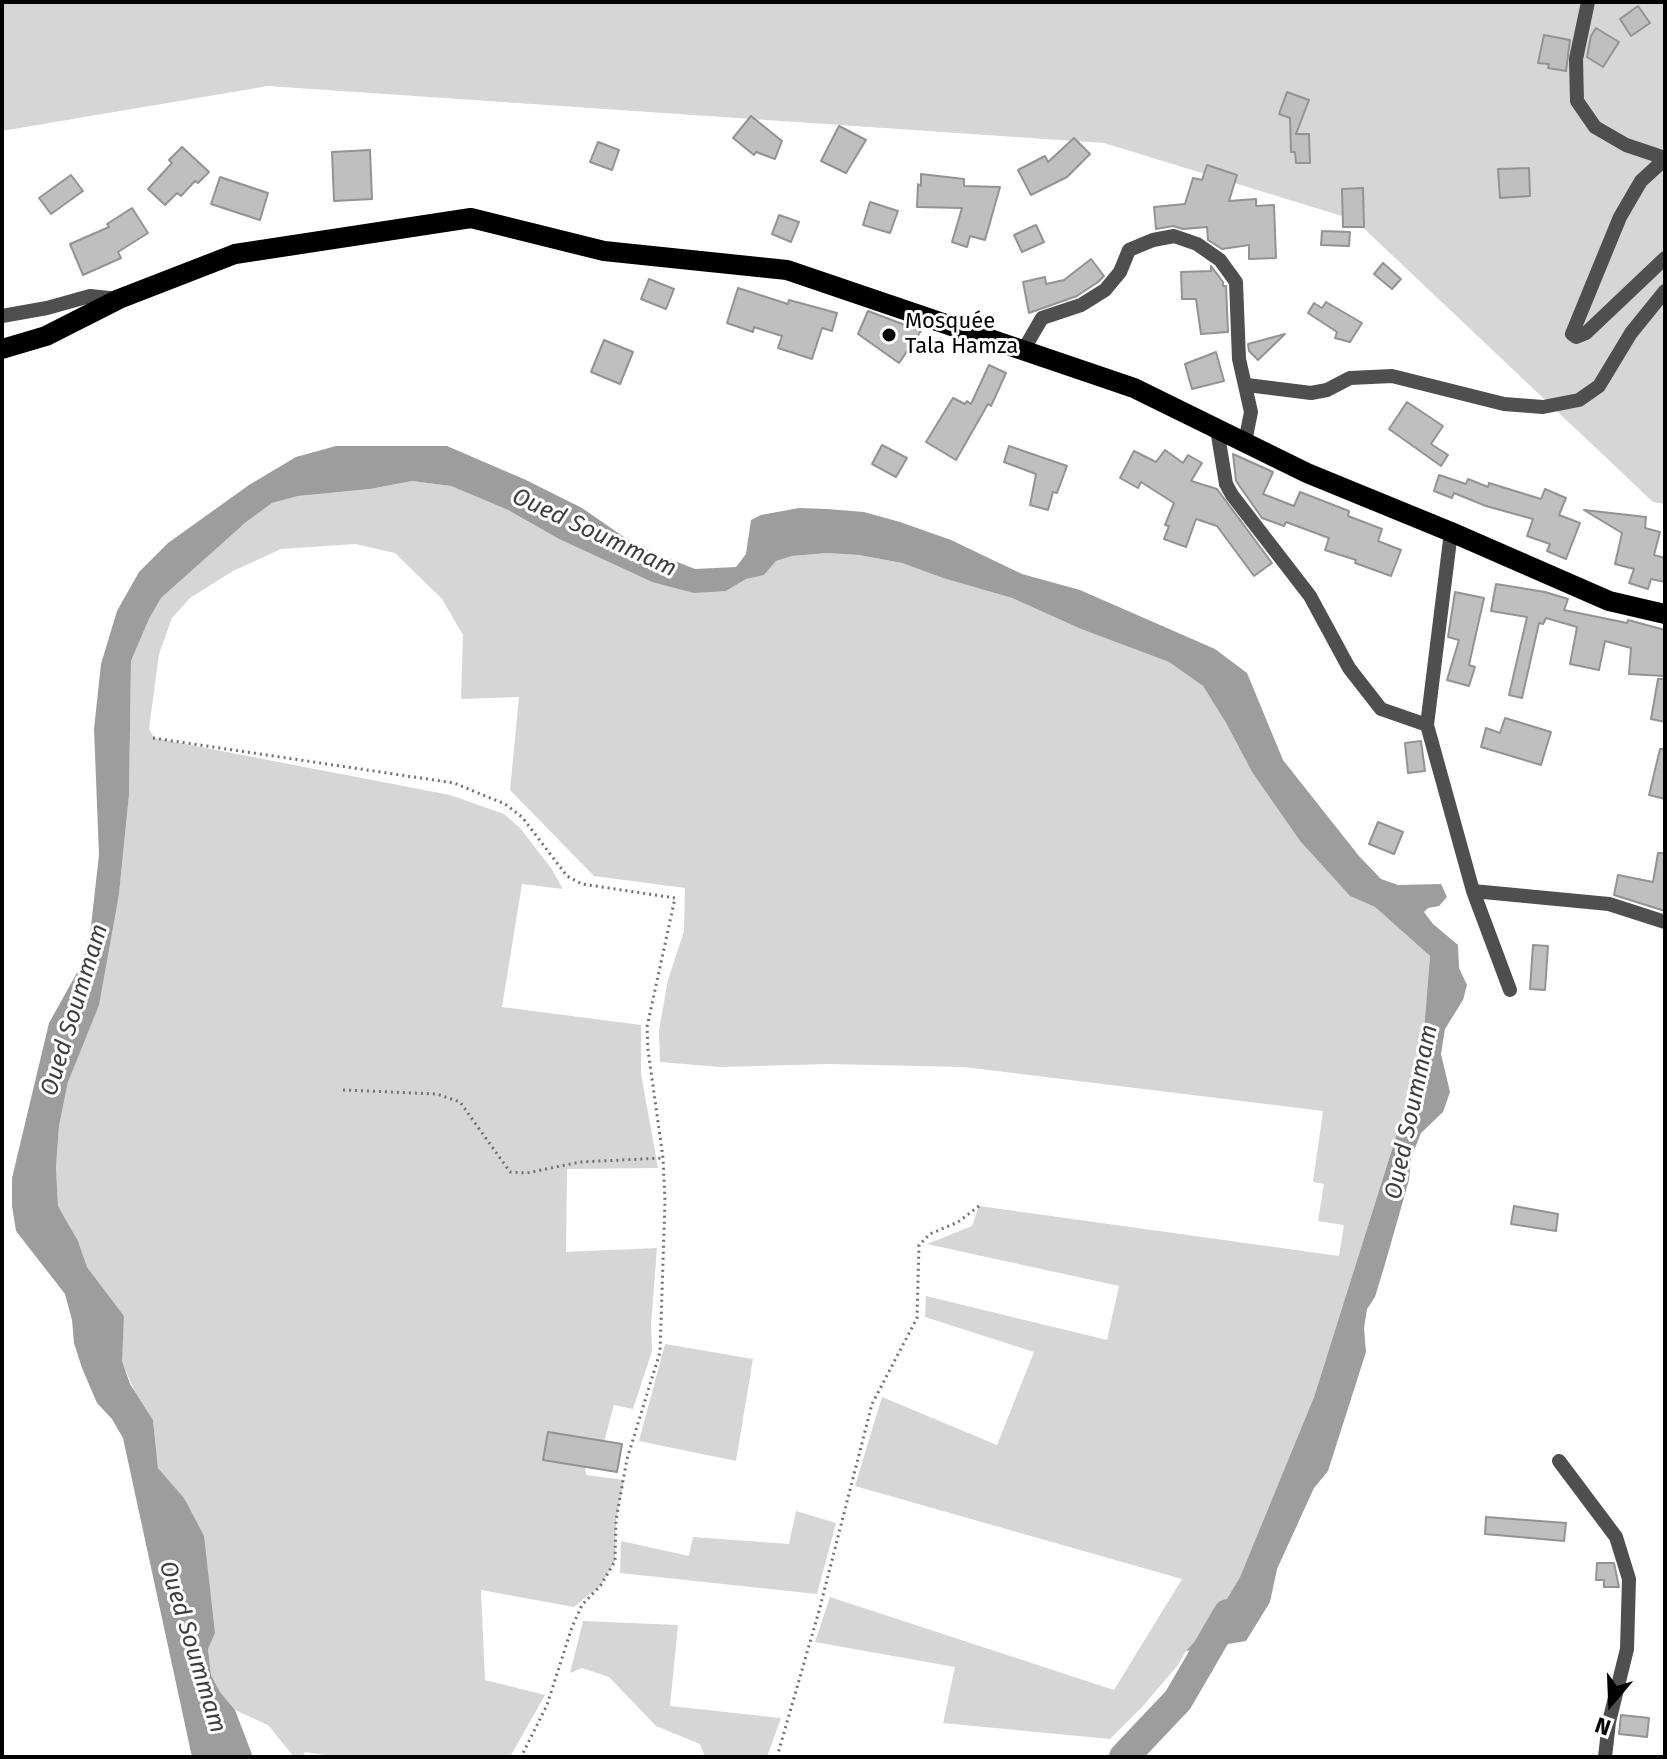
<!DOCTYPE html>
<meta charset="utf-8">
<style>
body{margin:0}
#map{position:relative;width:1667px;height:1759px;overflow:hidden;background:#fff;font-family:"Fira Sans",sans-serif}
canvas{display:block}
.frame{position:absolute;inset:0;border:4px solid #000;pointer-events:none}
.north{position:absolute;left:1571px;top:1663px;width:80px;height:80px;-webkit-text-stroke:6px #fff;paint-order:stroke;rotate:199deg;font-size:22px;font-weight:700;line-height:32px;text-align:center;color:#000}
.north::after{content:'';display:block;margin:auto;width:28px;height:36px;background:#000;clip-path:polygon(50% 0,100% 100%,50% 72%,0 100%)}
</style>
<div id="map">
<canvas width="1667" height="1759"></canvas>
<div class="frame"></div>
<div class="north">N</div>
</div>
<script>
const ctx = document.querySelector('canvas').getContext('2d');
ctx.lineJoin = 'round';
function paint(path, color) { ctx.fillStyle = color; ctx.fill(path, 'evenodd'); }
const shape = rows => new Path2D(rows.map(r => 'M' + r).join(''));
function trace(path, color, width, dash) { ctx.strokeStyle = color; ctx.lineWidth = width; ctx.lineCap = dash ? 'butt' : 'round'; ctx.setLineDash(dash || []); ctx.stroke(path); }
function write(font, color, halo, rows, align = 'center') {
  ctx.font = font + ' "Fira Sans",sans-serif'; ctx.lineWidth = 6; ctx.setLineDash([]); ctx.textBaseline = 'middle'; ctx.strokeStyle = halo; ctx.fillStyle = color; for (const [text, x, y, turn = 0] of rows) {
    ctx.save(); ctx.translate(x, y); ctx.rotate((+turn || 0) * Math.PI / 180); ctx.textAlign = isNaN(turn) ? turn : align; if (halo) ctx.strokeText(text, 0, 0); ctx.fillText(text, 0, 0); ctx.restore();
  }
}
paint(shape([
 [2,2,1665,2,1665,504,1653,502,1355,220,1104,143,268,86,2,131],
 [412,481,451,486,508,510,559,539,652,582,726,591,746,579,764,574,776,561,792,556,827,553,859,555,902,563,943,578,1012,598,1081,629,1169,662,1203,686,1226,723,1252,772,1300,841,1350,896,1375,907,1430,956,1423,1042,1414,1087,1400,1124,1314,1397,1240,1577,1215,1619,1186,1651,1178,1665,1142,1707,1110,1739,943,1723,955,1667,815,1642,830,1597,1114,1690,1182,1579,855,1486,882,1397,997,1445,1034,1352,925,1317,926,1296,1107,1340,1119,1286,927,1244,972,1226,979,1206,1339,1256,1344,1225,1318,1221,1324,1184,1313,1182,1323,1111,964,1067,829,1064,720,1067,660,1062,659,1030,668,980,684,931,685,888,594,876,510,790,519,697,461,699,463,635,442,599,395,553,355,544,281,549,233,571,190,598,172,618,159,654,149,729,154,738,450,795,504,814,520,828,551,868,563,889,522,884,502,1007,641,1025,641,1074,658,1168,567,1169,566,1252,657,1248,651,1325,652,1351,633,1409,614,1405,604,1442,548,1432,544,1460,585,1467,586,1475,624,1480,616,1520,615,1561,601,1585,574,1607,481,1590,485,1680,545,1695,510,1757,339,1757,305,1752,302,1757,294,1757,268,1725,235,1710,220,1692,211,1675,208,1649,215,1632,184,1498,158,1468,153,1420,135,1392,121,1360,124,1316,87,1267,78,1241,58,1206,56,1167,59,1126,68,1082,82,1044,119,894,129,795,131,661,149,619,161,598,246,521,272,503,298,496,370,489],
 [665,1344,753,1359,736,1461,639,1441],
 [796,1511,836,1523,817,1594,620,1573,621,1541,689,1556,693,1537,789,1544],
 [583,1621,678,1625,670,1706,781,1718,767,1757,705,1757,700,1744,656,1726,609,1677,582,1668,570,1673]
]), '#d6d6d6');
paint(shape([
 [336,446,447,446,526,480,582,508,637,546,695,569,736,567,746,554,751,520,761,515,799,508,827,509,864,512,900,522,951,540,1022,574,1080,590,1215,649,1247,673,1283,760,1359,856,1381,879,1398,885,1441,884,1447,897,1439,906,1428,908,1424,912,1433,924,1458,945,1459,968,1467,985,1463,1000,1445,1029,1441,1054,1450,1092,1443,1112,1421,1133,1411,1158,1409,1180,1385,1264,1375,1297,1367,1309,1364,1328,1366,1352,1328,1471,1314,1488,1277,1569,1270,1602,1246,1641,1186,1651,1215,1619,1240,1577,1314,1397,1400,1124,1414,1087,1423,1042,1430,956,1375,907,1350,896,1300,841,1252,772,1226,723,1203,686,1169,662,1081,629,1012,598,943,578,902,563,859,555,827,553,792,556,776,561,764,575,746,579,726,591,694,593,652,582,559,539,508,510,451,486,412,481,370,489,298,496,272,503,246,522,161,598,149,619,131,661,129,795,119,894,99,1005,68,1082,59,1126,56,1167,58,1206,78,1241,87,1267,124,1316,122,1361,130,1384,153,1420,158,1468,184,1498,204,1536,215,1633,208,1649,211,1675,220,1692,235,1710,253,1757,192,1757,123,1438,112,1419,97,1403,82,1368,74,1343,72,1320,65,1294,16,1231,12,1206,12,1178,49,1023,83,962,91,926,99,855,94,729,101,664,117,611,139,572,168,543,249,485,296,457]
]), '#9d9d9d');
trace(shape([
 [1124,1757,1178,1700,1228,1614]
]), '#9d9d9d', 30);
const building = shape([
 [1638,6,1650,23,1631,36,1620,19,1638,6],
 [1596,28,1619,42,1603,67,1587,57,1591,36,1596,28],
 [1544,35,1570,40,1566,71,1548,68,1549,64,1538,63,1544,35],
 [1287,92,1309,100,1296,134,1309,134,1310,163,1296,163,1295,152,1291,152,1290,118,1279,114,1287,92],
 [751,116,782,141,775,159,756,152,754,155,733,138,751,116],
 [839,126,866,140,846,173,821,161,839,126],
 [1074,138,1090,154,1067,177,1031,195,1018,170,1045,156,1048,162,1074,138],
 [598,142,619,150,612,170,590,162,598,142],
 [182,147,209,172,198,183,195,181,181,196,177,193,165,205,148,189,172,163,169,160,182,147],
 [370,150,372,199,334,201,332,152,370,150],
 [1207,165,1237,175,1229,201,1256,199,1256,206,1274,205,1276,258,1249,259,1249,245,1222,249,1208,240,1207,227,1183,229,1173,226,1156,229,1154,207,1185,204,1193,178,1202,180,1207,165],
 [1529,168,1530,196,1500,198,1498,169,1529,168],
 [921,174,964,179,964,186,1000,187,985,240,970,236,967,247,952,242,962,208,917,207,918,184,921,186,921,174],
 [71,175,83,191,51,214,39,198,71,175],
 [220,177,268,193,260,220,211,204,220,177],
 [1363,188,1364,227,1343,227,1342,189,1363,188],
 [870,202,898,211,890,233,863,225,870,202],
 [132,208,148,233,118,252,121,258,83,275,70,244,109,227,107,224,132,208],
 [779,215,799,222,791,242,772,234,779,215],
 [1036,225,1044,242,1022,252,1014,235,1036,225],
 [1322,231,1350,232,1349,246,1321,245,1322,231],
 [1091,259,1104,276,1098,282,1077,296,1029,313,1023,282,1045,277,1046,284,1064,280,1091,259],
 [1383,263,1401,279,1392,289,1374,274,1383,263],
 [1211,266,1223,282,1223,286,1226,286,1228,332,1201,334,1196,299,1182,299,1181,272,1211,271,1211,266],
 [649,279,674,289,666,309,641,299,649,279],
 [738,288,788,304,789,300,837,313,832,331,822,328,812,359,778,348,782,336,754,327,753,332,727,323,738,288],
 [1326,302,1362,323,1350,342,1335,338,1337,332,1308,313,1314,303,1322,308,1326,302],
 [868,311,921,331,899,363,858,334,868,311],
 [1285,334,1258,360,1249,351,1248,344,1285,334],
 [604,340,633,352,620,384,591,372,604,340],
 [1216,352,1224,381,1192,389,1185,364,1216,352],
 [989,365,1006,373,991,406,988,404,956,460,926,442,953,398,965,404,967,401,971,404,989,365],
 [1407,402,1443,426,1431,444,1448,455,1441,466,1389,429,1407,402],
 [882,445,907,458,896,477,872,464,882,445],
 [1009,446,1067,466,1057,493,1053,492,1048,510,1030,505,1036,474,1004,462,1009,446],
 [1165,450,1183,463,1188,455,1202,463,1191,481,1217,489,1272,563,1254,576,1217,526,1196,519,1186,547,1164,539,1169,526,1165,525,1174,503,1141,482,1138,488,1120,478,1134,451,1156,462,1165,450],
 [1233,454,1273,472,1263,494,1294,506,1300,492,1349,511,1348,516,1382,529,1378,541,1401,550,1391,576,1355,563,1356,560,1325,550,1329,538,1286,522,1284,526,1262,518,1236,481,1233,454],
 [1439,475,1466,484,1468,479,1488,487,1489,483,1541,499,1545,489,1566,498,1559,515,1580,523,1566,559,1547,551,1550,544,1527,536,1533,519,1486,506,1454,493,1452,498,1434,491,1439,475],
 [1584,510,1646,517,1645,528,1660,532,1654,555,1665,558,1665,582,1651,579,1648,589,1629,583,1634,569,1615,564,1622,533,1584,510],
 [1496,584,1545,592,1568,599,1564,610,1627,623,1628,620,1665,630,1665,676,1629,674,1631,648,1605,641,1599,670,1570,664,1577,627,1546,618,1543,624,1539,623,1522,698,1509,695,1527,617,1491,611,1496,584],
 [1455,592,1484,598,1469,665,1475,667,1469,686,1447,680,1459,640,1448,637,1455,592],
 [1658,679,1665,679,1665,722,1651,719,1658,679],
 [1505,718,1551,732,1541,765,1481,747,1486,728,1500,733,1505,718],
 [1421,741,1425,771,1408,773,1405,743,1421,741],
 [1660,749,1665,749,1665,799,1649,795,1660,749],
 [1378,822,1403,832,1394,854,1369,844,1378,822],
 [1658,853,1665,853,1665,911,1614,895,1618,875,1653,882,1658,853],
 [1533,945,1548,946,1545,990,1530,989,1533,945],
 [1514,1206,1558,1214,1556,1231,1511,1224,1514,1206],
 [548,1432,622,1444,617,1472,543,1460,548,1432],
 [1486,1517,1566,1523,1564,1541,1485,1534,1486,1517],
 [1597,1563,1614,1563,1619,1587,1604,1587,1604,1580,1596,1580,1597,1563],
 [1621,1715,1649,1718,1647,1737,1619,1734,1621,1715]
]);
paint(building, '#bfbfbf');
trace(building, '#939393', 2);
trace(shape([
 [153,738,454,783,505,804,522,817,567,876,582,884,675,898,647,1027,648,1050,663,1158,665,1201,660,1352,627,1459,616,1520,615,1561,601,1585,582,1605,572,1627,547,1705,521,1757],
 [343,1090,437,1094,460,1102,510,1172,527,1173,580,1162,663,1158],
 [777,1757,819,1611,872,1404,917,1318,919,1245,930,1234,958,1222,979,1206]
]), '#717171', 3, [2, 4]);
trace(shape([
 [1588,2,1576,59,1577,101,1595,127,1626,145,1665,158],
 [1665,159,1641,181,1620,217,1572,334,1576,337,1586,333,1665,258],
 [2,316,47,308,90,296,119,299],
 [1024,349,1042,318,1081,305,1105,290,1120,272,1129,250,1153,240,1174,236,1197,244,1220,260,1236,282,1239,359,1251,412,1245,442],
 [1247,385,1311,393,1327,390,1350,378,1392,376,1504,404,1543,407,1579,400,1599,386,1631,333,1665,291],
 [1217,429,1226,484,1232,495,1310,596,1349,668,1381,709,1427,725],
 [1451,532,1427,725,1473,891,1510,990],
 [1473,891,1609,904,1665,922],
 [1559,1461,1616,1537,1629,1579,1627,1649,1609,1722,1605,1757]
]), '#4f4f4f', 14);
trace(shape([
 [2,349,46,336,119,299,235,254,471,218,604,251,787,270,1134,388,1307,473,1451,532,1609,601,1665,614]
]), '#000', 20);
for (const [x, y, r, color] of [
 [889,335,8,"#000"]
]) { const dot = new Path2D(); dot.arc(x, y, r, 0, 2 * Math.PI); ctx.fillStyle = color; ctx.fill(dot); trace(dot, '#fff', 3); }
write('22px', '#000', '#fff', [
 ["Mosquée",905,322],
 ["Tala Hamza",905,347]
], 'left');
write('italic 24px', '#3e3e3e', '#fff', [
 ["Oued Soummam",594,533,25],
 ["Oued Soummam",75,1010,-73],
 ["Oued Soummam",1412,1112,-78],
 ["Oued Soummam",192,1647,73]
]);
</script>
